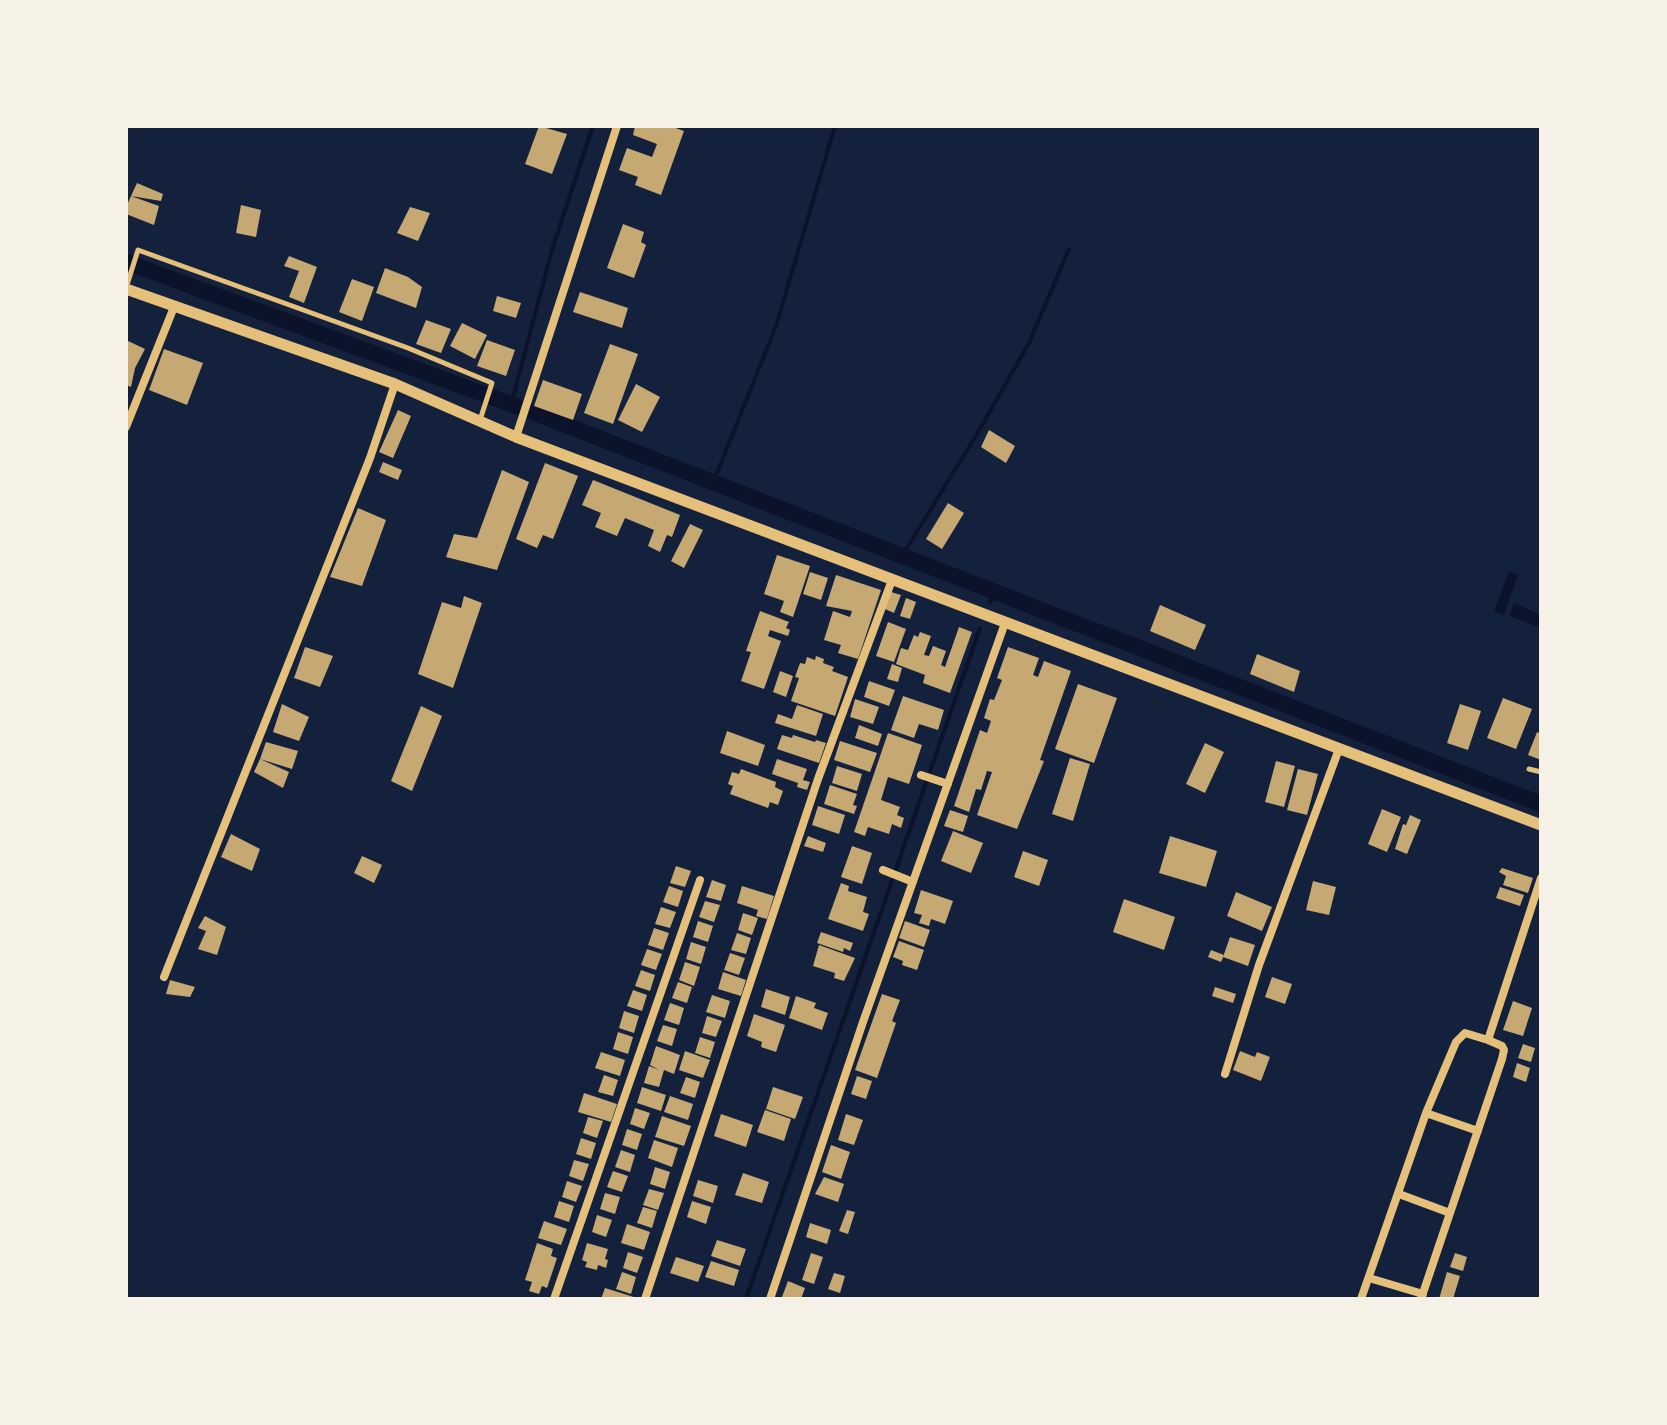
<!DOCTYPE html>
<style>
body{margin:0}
#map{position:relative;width:1667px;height:1425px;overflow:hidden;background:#14213d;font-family:"Roboto Condensed",sans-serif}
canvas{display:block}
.frame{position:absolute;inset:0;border:128px solid #f6f1e7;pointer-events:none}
</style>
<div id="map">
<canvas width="1667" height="1425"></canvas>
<div class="frame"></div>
</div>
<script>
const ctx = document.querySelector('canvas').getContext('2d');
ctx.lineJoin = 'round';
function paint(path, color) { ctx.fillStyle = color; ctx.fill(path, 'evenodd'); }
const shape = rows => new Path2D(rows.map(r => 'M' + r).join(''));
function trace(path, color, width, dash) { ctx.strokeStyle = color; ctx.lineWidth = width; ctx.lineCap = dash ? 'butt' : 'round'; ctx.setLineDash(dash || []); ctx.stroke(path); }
paint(shape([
 [1509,571,1518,575,1504,615,1494,612],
 [1514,603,1541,615,1541,628,1509,616]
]), '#0b132b');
trace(shape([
 [511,405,552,250,593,126],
 [713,483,776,326,835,126],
 [902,556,977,434,1029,343,1069,249],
 [990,603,994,592],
 [746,1299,980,628]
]), '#0b132b', 4);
trace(shape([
 [126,262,532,412,1541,804]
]), '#0b132b', 16);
paint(shape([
 [539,126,567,134,552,174,525,164],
 [635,126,670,126,684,131,661,195,635,185,638,177,619,170,627,148,652,157,657,144,633,135],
 [137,183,163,194,161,201,131,196,159,206,154,225,126,214,126,207],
 [241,205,261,210,256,237,236,233],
 [410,207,430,213,418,241,397,233],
 [623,224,644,232,641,242,646,245,634,278,607,268],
 [289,256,317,267,304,303,289,297,299,271,284,266],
 [385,268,408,277,422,287,416,308,376,293],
 [352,279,374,287,362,321,339,312],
 [580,292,628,308,622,328,573,312],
 [497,296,521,303,516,318,493,311],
 [426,320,451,329,441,353,416,344],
 [462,323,487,335,475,359,450,346],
 [126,340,145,349,135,368,131,387,126,385],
 [487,340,515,350,506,376,477,366],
 [610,344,638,354,613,424,584,413],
 [164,349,203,363,187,405,149,390],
 [543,380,582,394,573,420,534,406],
 [636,384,660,397,642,432,618,420],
 [398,410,411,416,393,458,379,452],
 [989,430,1015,446,1006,463,981,447],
 [383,462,402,470,398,480,379,472],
 [545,463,578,476,553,539,543,535,537,548,516,539],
 [502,470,529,482,497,570,446,557,454,534,477,538],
 [593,480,680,515,672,537,667,535,660,552,648,546,654,530,625,518,617,536,595,527,601,513,582,505],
 [948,503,964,513,942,549,926,539],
 [358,508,386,520,362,586,330,577],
 [690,524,703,530,684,568,671,561],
 [777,555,810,566,793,617,780,612,784,601,764,594],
 [810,572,828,578,821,600,803,594],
 [836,575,881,590,858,659,838,653,841,645,824,640,833,611,850,617,852,611,826,606],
 [891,592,901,595,894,613,885,609],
 [464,596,482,603,453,688,418,674,442,602,461,608],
 [906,598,916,602,910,619,900,616],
 [1160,605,1206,625,1195,650,1150,631],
 [760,611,789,622,786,628,790,630,788,636,770,630,768,636,781,641,764,689,741,681,751,652,746,651],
 [888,622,906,629,894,662,876,656],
 [959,627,972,632,950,693,923,683,925,675,896,664,901,648,908,650,914,635,918,637,920,632,931,636,924,655,929,656,933,646,946,651,941,665,945,667],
 [305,647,333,656,320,687,294,678],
 [1008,647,1039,658,1033,675,1038,677,1044,661,1071,671,1040,760,1044,761,1017,829,977,815,992,772,987,771,981,790,976,789,969,812,954,806,980,730,987,733,991,721,984,718,990,699,994,700,1002,680,997,678],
 [1257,654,1300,671,1294,692,1250,674],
 [816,656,824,659,823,663,834,667,832,671,848,677,835,716,791,701,799,678,795,677,800,663,805,664,807,657,815,660],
 [892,664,902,668,898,682,887,679],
 [780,671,793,676,786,697,773,692],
 [869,681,895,690,889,706,864,697],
 [1078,684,1117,698,1094,763,1055,749],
 [903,696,944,710,938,730,919,724,914,738,891,730],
 [1503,698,1532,709,1516,749,1487,738],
 [855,699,879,707,873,724,850,717],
 [282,704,309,717,299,741,273,732],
 [1460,704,1481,711,1468,750,1447,743],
 [797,705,823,714,816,736,775,723,778,714,792,719],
 [421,706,442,716,412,791,391,781],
 [859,725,882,734,878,746,855,738],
 [727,731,765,745,758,766,720,753],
 [1537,732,1541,734,1541,760,1528,755],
 [888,733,922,745,909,784,888,777,881,800,900,807,897,815,904,818,901,828,892,824,889,834,868,827,865,836,854,832],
 [782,735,792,738,793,735,815,742,816,740,826,743,819,763,777,749],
 [840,741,877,753,870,772,834,760],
 [266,742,298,751,292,769,260,759],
 [1205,743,1224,752,1205,793,1186,784],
 [1070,758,1090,764,1073,821,1052,814],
 [260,759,289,772,283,788,254,772],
 [777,759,807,769,803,780,810,782,807,790,797,787,798,783,772,774],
 [1276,761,1295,766,1284,807,1265,802],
 [837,766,862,774,857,791,832,783],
 [741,769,776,782,775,787,783,791,778,805,770,802,768,808,730,794,733,786,728,784,732,772,739,774],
 [1298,769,1318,774,1307,815,1287,810],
 [830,785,857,794,853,805,857,806,854,814,824,804],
 [818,806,845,815,839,834,812,825],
 [1382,809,1401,817,1387,852,1368,844],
 [950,810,968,816,963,832,944,826],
 [1410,815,1421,820,1407,854,1395,849,1403,824,1406,825],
 [953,831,983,843,971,873,941,861],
 [231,834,260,849,252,871,221,857],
 [808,836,826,843,823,852,804,846],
 [1170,836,1217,851,1206,887,1159,873],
 [852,846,872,853,862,884,841,877],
 [1023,851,1048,860,1039,886,1014,877],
 [362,856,382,865,374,883,354,873],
 [676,866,691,871,685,887,670,883],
 [1502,868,1533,878,1528,893,1503,885,1506,876,1499,872],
 [712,880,726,885,721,901,706,897],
 [1313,881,1336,887,1329,915,1306,910],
 [841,883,849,886,848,891,867,897,863,912,869,914,863,931,828,919],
 [669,886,683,891,678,907,663,902],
 [742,886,774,896,767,919,756,916,758,910,737,903],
 [1500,887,1524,895,1520,906,1496,898],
 [921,890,953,901,945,924,931,919,929,926,919,923,922,915,914,913],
 [1236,892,1272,907,1262,931,1227,916],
 [1124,899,1175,917,1164,950,1113,932],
 [705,901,720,905,714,922,699,917],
 [661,907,676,912,670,928,655,924],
 [743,913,758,918,752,935,738,930],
 [205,916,226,927,217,955,198,949,206,931,198,928],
 [698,921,713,926,708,942,693,937],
 [905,921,930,930,924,947,899,938],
 [654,928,669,933,663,950,648,945],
 [821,932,853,943,850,951,844,948,843,952,817,943],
 [737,933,751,938,746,954,731,950],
 [1230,937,1255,945,1248,966,1223,957],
 [899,941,924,950,917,970,902,965,903,961,893,957],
 [691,942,706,947,701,964,686,959],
 [819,945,855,958,844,981,834,978,835,973,813,966],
 [647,949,662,954,656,970,641,965],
 [1211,950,1224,955,1221,962,1208,957],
 [730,953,745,958,739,975,724,970],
 [685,962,700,967,694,986,679,980],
 [641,970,655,975,650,991,635,986],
 [723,972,746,980,741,996,718,989],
 [1272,977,1292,984,1285,1004,1265,997],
 [170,980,195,987,190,997,166,994],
 [678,982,692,987,687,1003,672,998],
 [1215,987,1236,994,1233,1003,1212,996],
 [766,989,790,997,785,1015,761,1007],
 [633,990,647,995,642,1011,627,1006],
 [882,994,900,1000,892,1021,896,1023,877,1078,855,1070],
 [712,995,730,1001,725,1018,706,1012],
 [796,996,816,1003,814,1008,828,1013,822,1030,789,1018],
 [1513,1001,1532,1008,1523,1036,1503,1030],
 [670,1003,684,1008,679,1025,664,1020],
 [624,1011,639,1016,634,1033,619,1028],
 [754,1014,785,1025,776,1052,761,1047,762,1042,747,1036],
 [707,1016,722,1021,716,1037,702,1033],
 [663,1025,677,1029,672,1046,657,1041],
 [618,1032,633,1037,628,1054,613,1049],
 [700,1037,715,1042,710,1058,695,1053],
 [1523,1044,1535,1048,1531,1062,1518,1058],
 [656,1046,680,1055,674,1074,664,1070,659,1087,644,1083,649,1066,659,1070,650,1065],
 [685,1051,710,1060,703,1078,679,1070],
 [1240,1051,1255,1057,1257,1052,1270,1057,1261,1081,1233,1070],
 [601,1052,625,1060,620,1076,595,1068],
 [1517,1063,1530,1068,1526,1082,1513,1077],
 [604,1075,618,1080,613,1096,598,1092],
 [857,1076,872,1081,866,1099,851,1094],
 [686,1077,700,1082,695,1098,680,1093],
 [642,1087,666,1095,661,1111,637,1103],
 [773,1087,803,1097,795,1119,766,1109],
 [584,1093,617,1104,611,1122,578,1112],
 [670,1096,693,1104,688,1120,664,1112],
 [635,1108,650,1113,644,1129,630,1124],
 [765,1110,791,1119,784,1141,757,1132],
 [721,1114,753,1125,746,1147,714,1136],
 [846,1114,863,1120,854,1145,838,1140],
 [662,1116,691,1126,684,1146,655,1137],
 [588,1117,603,1121,597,1138,583,1133],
 [627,1129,642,1134,637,1150,622,1145],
 [581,1138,596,1143,591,1159,576,1154],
 [654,1140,678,1148,672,1167,648,1158],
 [831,1145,850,1152,841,1179,822,1172],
 [621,1150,635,1155,630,1172,615,1167],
 [574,1160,589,1164,583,1181,569,1176],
 [655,1167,670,1172,665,1189,650,1184],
 [613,1171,628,1176,622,1192,607,1187],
 [743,1173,769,1182,762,1203,735,1195],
 [824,1177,844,1184,838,1202,815,1194],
 [698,1180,718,1186,713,1203,693,1196],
 [567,1181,582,1186,576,1202,562,1197],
 [649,1189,664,1193,658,1210,643,1205],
 [605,1193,620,1197,615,1214,600,1209],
 [559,1201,574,1206,569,1222,554,1217],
 [692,1201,711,1207,706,1224,687,1217],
 [643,1207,657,1211,652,1228,637,1223],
 [847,1210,855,1212,848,1234,839,1231],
 [597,1215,612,1220,606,1237,592,1232],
 [544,1221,567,1229,561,1245,538,1238],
 [810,1223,831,1230,827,1244,806,1237],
 [627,1224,650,1232,644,1250,621,1243],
 [717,1240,746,1249,740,1266,711,1256],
 [537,1243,553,1249,551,1256,557,1258,547,1288,542,1286,539,1294,529,1291,532,1282,525,1280],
 [587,1243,608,1249,605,1259,608,1260,606,1268,598,1265,597,1270,585,1267,587,1262,582,1260],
 [628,1252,643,1257,637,1273,623,1268],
 [811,1253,823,1257,814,1284,802,1280],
 [1455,1253,1467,1257,1463,1271,1450,1267],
 [676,1257,704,1266,698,1282,670,1273],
 [711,1261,739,1270,734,1286,705,1277],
 [622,1272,636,1277,631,1294,616,1289],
 [1447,1272,1460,1276,1453,1299,1439,1299],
 [834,1273,845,1276,840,1293,828,1289],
 [788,1281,805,1288,801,1299,782,1297],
 [605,1288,637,1298,637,1299,601,1299]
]), '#c6a872');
trace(shape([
 [126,288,138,250,408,348,492,383,480,420],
 [1529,769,1541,772]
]), '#e5c07b', 5);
trace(shape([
 [126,427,174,307],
 [516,437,617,126],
 [921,775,948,784],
 [883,870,913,882],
 [164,977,370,458,395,384],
 [1225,1074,1259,965,1339,749],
 [1426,1113,1478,1131],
 [1399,1194,1450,1213],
 [1369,1278,1423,1294],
 [554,1299,700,880],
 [645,1299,818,779,892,580],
 [770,1299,863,1022,1005,623],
 [1361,1299,1426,1113,1456,1042,1465,1033,1488,1040],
 [1421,1299,1502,1059,1504,1050,1502,1046,1488,1040,1541,878]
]), '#e5c07b', 8);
trace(shape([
 [126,289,395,384,516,437,1541,825]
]), '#e5c07b', 11);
</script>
